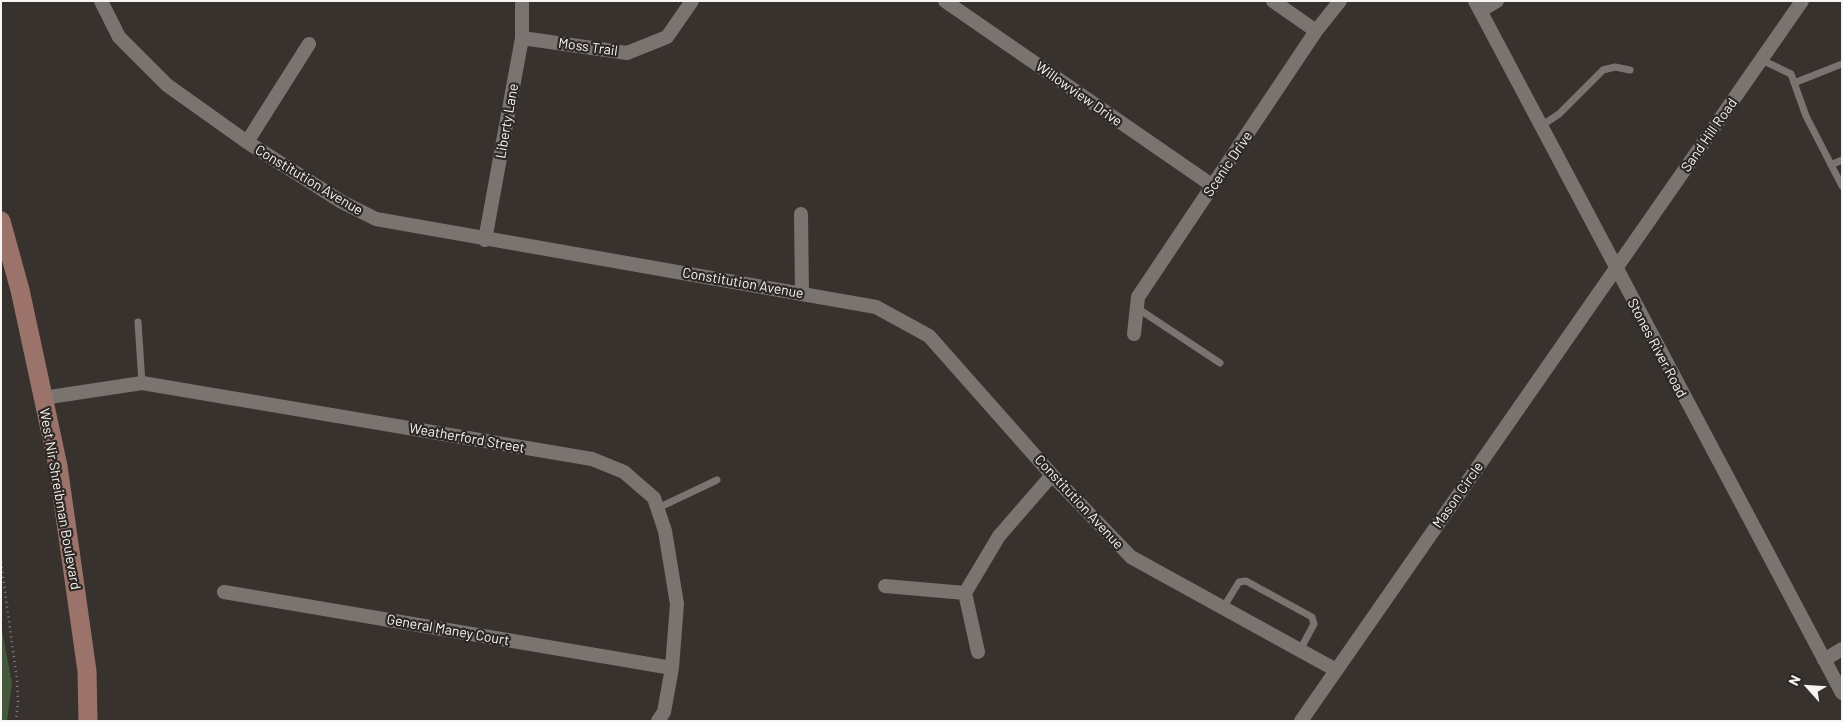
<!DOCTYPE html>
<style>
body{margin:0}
#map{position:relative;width:1843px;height:722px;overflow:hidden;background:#38322f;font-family:Barlow,sans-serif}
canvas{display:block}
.frame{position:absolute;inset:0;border:2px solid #f7f4f1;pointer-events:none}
.north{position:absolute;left:1783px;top:662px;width:50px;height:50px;-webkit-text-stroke:4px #2e2825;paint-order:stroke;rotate:296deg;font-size:14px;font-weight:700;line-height:20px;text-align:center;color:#f7f4f1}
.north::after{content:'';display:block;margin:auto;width:18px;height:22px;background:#f7f4f1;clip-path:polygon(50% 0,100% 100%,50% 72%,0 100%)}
</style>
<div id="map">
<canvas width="1843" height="722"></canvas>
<div class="frame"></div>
<div class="north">N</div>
</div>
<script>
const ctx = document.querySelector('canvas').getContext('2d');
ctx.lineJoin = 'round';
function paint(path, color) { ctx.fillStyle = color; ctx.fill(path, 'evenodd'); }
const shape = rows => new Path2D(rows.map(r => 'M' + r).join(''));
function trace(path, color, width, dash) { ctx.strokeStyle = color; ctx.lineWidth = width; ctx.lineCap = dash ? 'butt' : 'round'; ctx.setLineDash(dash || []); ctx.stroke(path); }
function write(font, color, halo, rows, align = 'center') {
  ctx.font = font + ' Barlow,sans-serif'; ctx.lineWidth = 4.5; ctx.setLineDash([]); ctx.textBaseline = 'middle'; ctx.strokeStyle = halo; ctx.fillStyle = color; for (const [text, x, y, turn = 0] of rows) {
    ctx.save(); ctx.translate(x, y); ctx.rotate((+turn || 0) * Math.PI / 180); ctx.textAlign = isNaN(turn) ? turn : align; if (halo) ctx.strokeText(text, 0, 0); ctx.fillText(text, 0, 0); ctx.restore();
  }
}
paint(shape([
 [1,625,12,683,7,721,1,721]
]), '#44583b');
trace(shape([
 [1,562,17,680,18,701,16,721]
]), '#888380', 2.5, [1, 4]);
trace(shape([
 [1762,60,1791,74,1806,116,1842,186],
 [1794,83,1842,64],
 [1541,126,1559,114,1603,70,1615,67,1630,70],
 [1831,165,1842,160],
 [1137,308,1220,363],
 [138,322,142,383],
 [658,508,717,480],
 [1223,608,1239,582,1246,581,1312,617,1314,624,1300,650]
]), '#7a7470', 7);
trace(shape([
 [101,1,119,37,167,85,247,142,342,202,376,219,876,307,929,336,1052,475,1131,557,1336,670],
 [945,1,1213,186],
 [1273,1,1316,31],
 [1475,1,1842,693],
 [1480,11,1497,1],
 [522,38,627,53,667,37,692,1],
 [247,142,309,44],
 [801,214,802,293],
 [485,240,522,38,522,1],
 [1134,334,1138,297,1316,31,1340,1],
 [43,398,142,383,592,459,624,472,654,498,665,531,677,604,672,668,664,712,658,721],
 [885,586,965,593],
 [224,592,672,668],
 [978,652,965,593,999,536,1052,475],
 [1824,660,1842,649],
 [1301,721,1802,1]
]), '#7a7470', 14);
trace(shape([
 [1,221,20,290,58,466,87,671,88,721]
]), '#9c736a', 19);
write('14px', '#f7f4f1', '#2e2825', [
 ["Moss Trail",588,47,8],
 ["Willowview Drive",1079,94,35],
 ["Liberty Lane",507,121,-80],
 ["Sand Hill Road",1709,135,-55],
 ["Scenic Drive",1228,164,-56],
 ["Constitution Avenue",309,180,31],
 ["Constitution Avenue",743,283,10],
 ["Stones River Road",1657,348,62],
 ["Weatherford Street",467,438,10],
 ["Mason Circle",1458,495,-55],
 ["West Nir Shreibman Boulevard",60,499,80],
 ["Constitution Avenue",1079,502,47],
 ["General Maney Court",448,630,10]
]);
</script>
